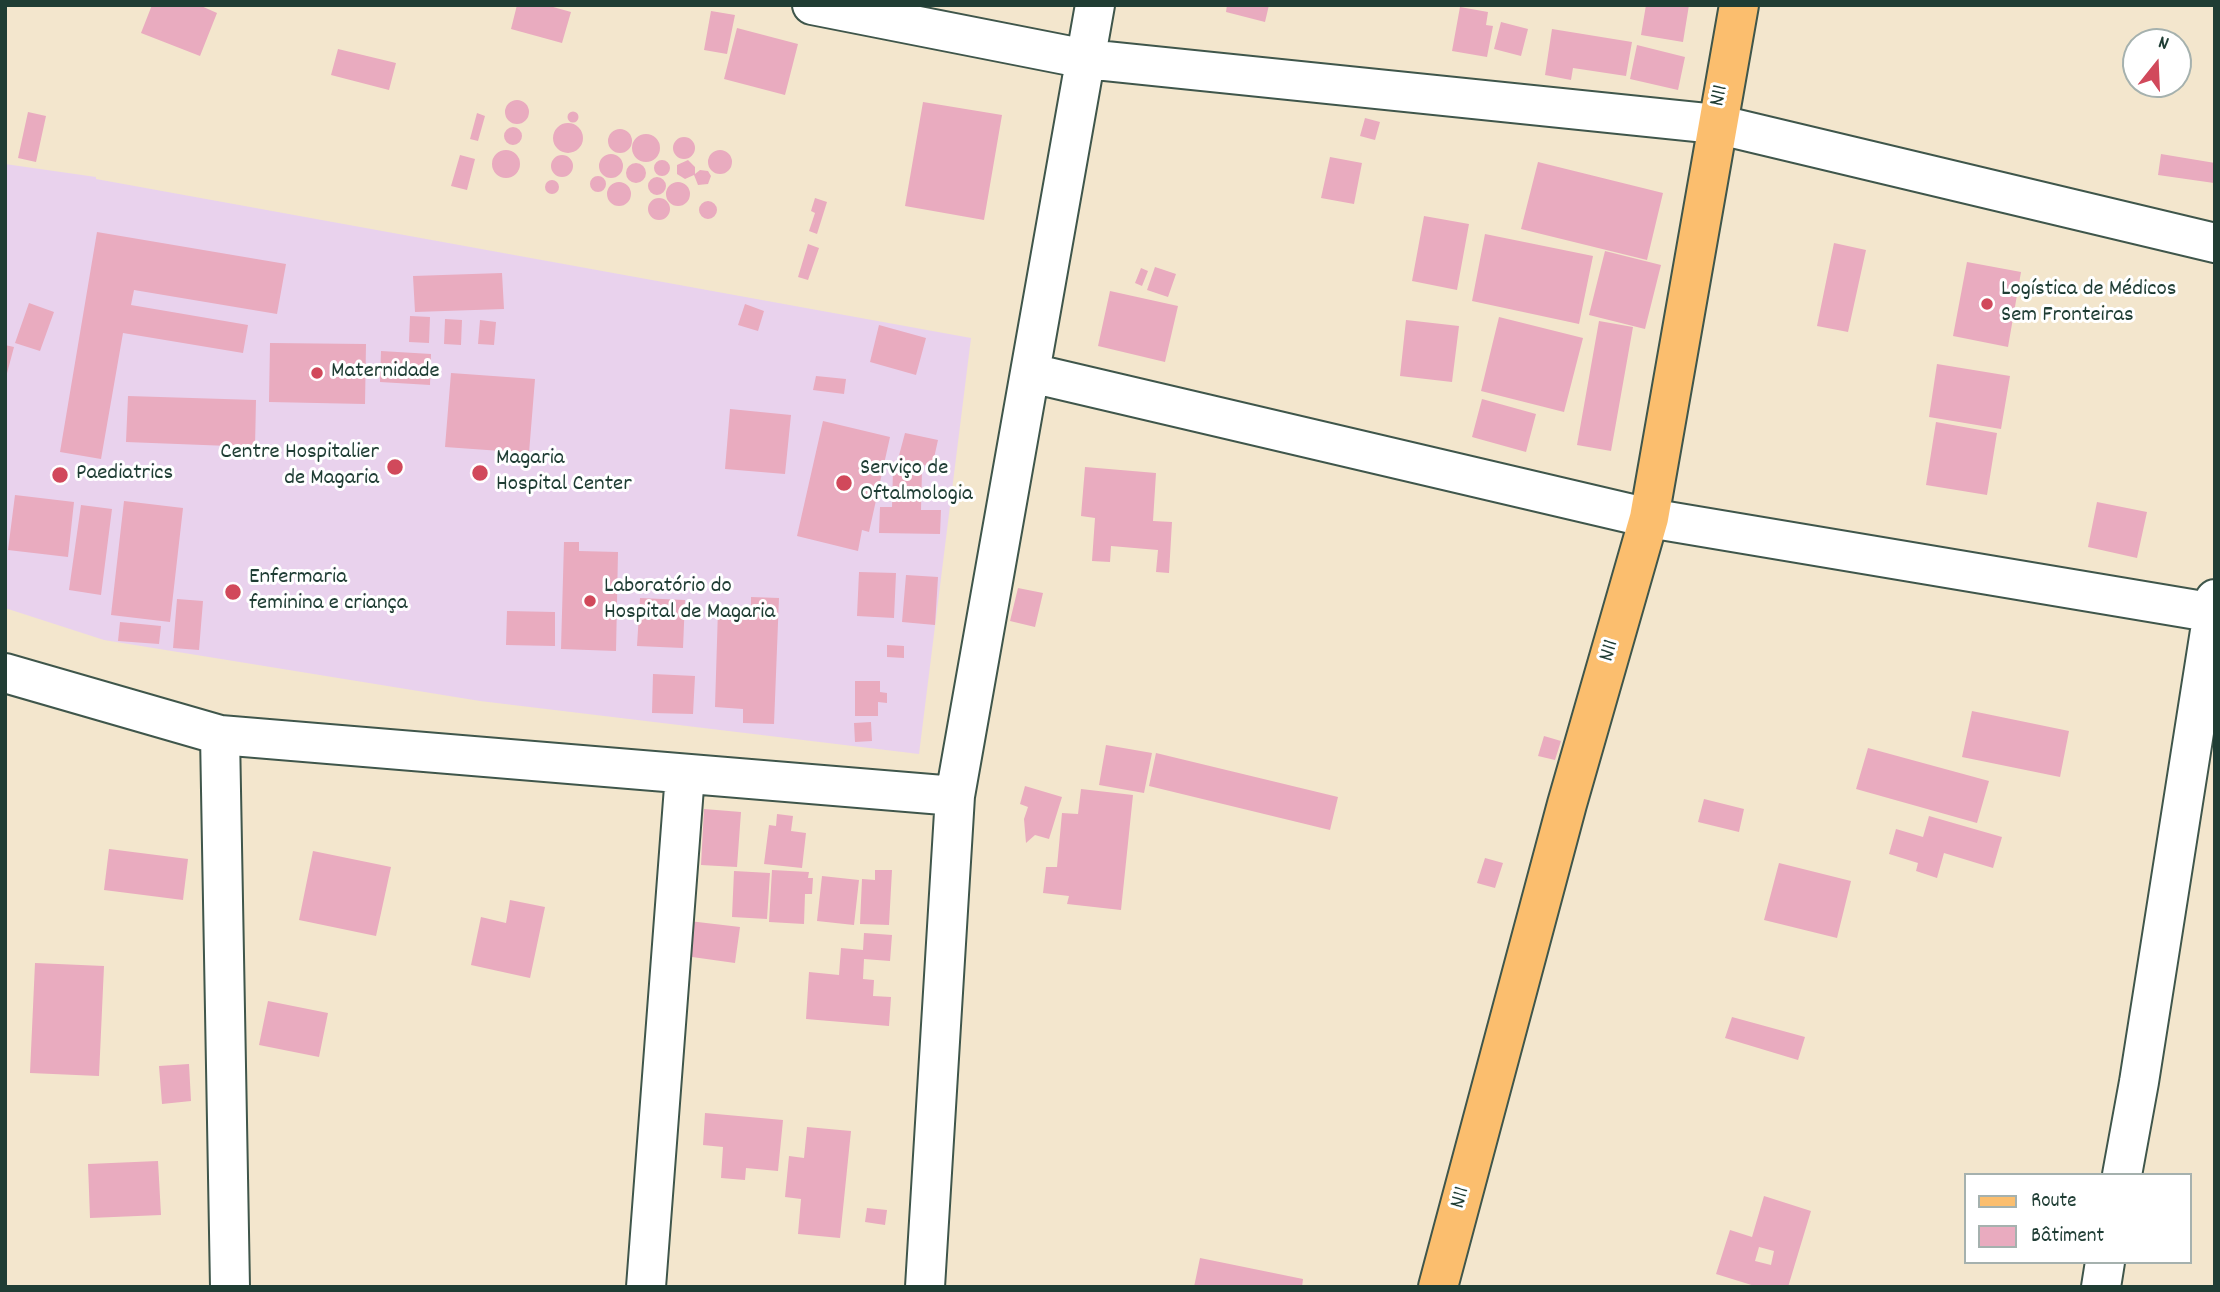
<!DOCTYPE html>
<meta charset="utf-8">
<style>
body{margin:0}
#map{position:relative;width:2220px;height:1292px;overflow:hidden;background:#f3e6cd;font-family:Dekko,sans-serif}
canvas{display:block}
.frame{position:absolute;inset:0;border:7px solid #1f3d34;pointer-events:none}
.legend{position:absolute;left:1964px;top:1173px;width:228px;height:91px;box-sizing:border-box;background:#fff;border:2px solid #a5b1ae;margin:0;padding:9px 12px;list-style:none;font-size:21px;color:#1f3d34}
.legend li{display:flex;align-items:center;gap:14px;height:35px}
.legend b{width:35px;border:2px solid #a5b1ae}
.north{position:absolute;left:2122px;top:28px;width:70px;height:70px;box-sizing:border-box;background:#fff;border:2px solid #a5b1ae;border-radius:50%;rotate:18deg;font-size:19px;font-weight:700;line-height:28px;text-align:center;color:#1f3d34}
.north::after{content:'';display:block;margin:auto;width:24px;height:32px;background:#d1495b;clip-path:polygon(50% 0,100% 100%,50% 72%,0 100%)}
</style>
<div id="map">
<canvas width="2220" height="1292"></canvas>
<div class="frame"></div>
<ul class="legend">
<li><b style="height:9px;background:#fbbe6e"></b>Route</li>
<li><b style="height:19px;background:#e9abbf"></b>Bâtiment</li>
</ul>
<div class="north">N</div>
</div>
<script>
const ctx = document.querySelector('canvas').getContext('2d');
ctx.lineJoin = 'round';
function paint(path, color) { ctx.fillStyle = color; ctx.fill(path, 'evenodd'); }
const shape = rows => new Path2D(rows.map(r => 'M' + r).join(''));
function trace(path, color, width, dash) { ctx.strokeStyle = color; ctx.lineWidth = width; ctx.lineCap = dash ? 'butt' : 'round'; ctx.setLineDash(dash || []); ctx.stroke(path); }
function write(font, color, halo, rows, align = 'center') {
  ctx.font = font + ' Dekko,sans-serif'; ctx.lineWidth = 6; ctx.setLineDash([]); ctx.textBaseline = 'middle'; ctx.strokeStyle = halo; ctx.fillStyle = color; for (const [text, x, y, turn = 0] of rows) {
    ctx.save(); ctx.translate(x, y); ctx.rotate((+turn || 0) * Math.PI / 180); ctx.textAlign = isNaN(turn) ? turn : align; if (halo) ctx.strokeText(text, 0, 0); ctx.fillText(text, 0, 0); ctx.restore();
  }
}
paint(shape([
 [5,164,96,177,96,179,971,338,919,754,480,701,104,640,5,608]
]), '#e9d2ed');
paint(shape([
 [152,5,199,5,217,13,200,56,141,33],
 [517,5,546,5,571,12,562,43,511,29],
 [1227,5,1269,5,1265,22,1226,12],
 [1646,5,1689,5,1683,42,1641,35],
 [1460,7,1488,12,1486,25,1493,26,1487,57,1452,51],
 [711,11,735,15,727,54,704,50],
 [1501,22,1528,29,1521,56,1494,49],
 [737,28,798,44,785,95,724,79],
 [1552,29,1632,42,1626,76,1573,68,1571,80,1545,75],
 [1637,45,1685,57,1678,90,1630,79],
 [338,49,396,63,389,90,331,75],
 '505 112a12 12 0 1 1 24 0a12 12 0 1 1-24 0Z',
 [923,102,1002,115,984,220,905,206],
 '567.5 117a5.5 5.5 0 1 1 11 0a5.5 5.5 0 1 1-11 0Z',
 [28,112,46,116,36,162,18,158],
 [477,113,485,116,478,141,470,139],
 [1365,118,1380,122,1375,140,1360,136],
 '553 138a15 15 0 1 1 30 0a15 15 0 1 1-30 0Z',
 '504 136a9 9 0 1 1 18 0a9 9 0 1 1-18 0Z',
 '608 141a12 12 0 1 1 24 0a12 12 0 1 1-24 0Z',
 '632 148a14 14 0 1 1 28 0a14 14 0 1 1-28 0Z',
 '673 148a11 11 0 1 1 22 0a11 11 0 1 1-22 0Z',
 '492 164a14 14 0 1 1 28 0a14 14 0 1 1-28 0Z',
 '708 162a12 12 0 1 1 24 0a12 12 0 1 1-24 0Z',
 '599 166a12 12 0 1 1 24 0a12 12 0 1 1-24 0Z',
 [2161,154,2215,163,2214,183,2158,175],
 '551 166a11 11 0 1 1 22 0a11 11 0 1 1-22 0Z',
 [460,155,475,159,467,190,451,186],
 [1330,157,1362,163,1354,204,1321,198],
 '654 168a8 8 0 1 1 16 0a8 8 0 1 1-16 0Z',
 [688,160,695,167,695,174,700,170,708,171,711,176,708,184,698,185,694,175,685,179,677,174,677,165],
 [1538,162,1663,193,1647,260,1521,229],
 '626 173a10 10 0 1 1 20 0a10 10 0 1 1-20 0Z',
 '590 184a8 8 0 1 1 16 0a8 8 0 1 1-16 0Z',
 '648 186a9 9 0 1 1 18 0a9 9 0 1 1-18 0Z',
 '545 187a7 7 0 1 1 14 0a7 7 0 1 1-14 0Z',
 '607 194a12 12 0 1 1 24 0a12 12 0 1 1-24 0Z',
 '666 194a12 12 0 1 1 24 0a12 12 0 1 1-24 0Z',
 [815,198,827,202,817,234,809,231,815,213,811,211],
 '648 209a11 11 0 1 1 22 0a11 11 0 1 1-22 0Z',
 '699 210a9 9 0 1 1 18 0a9 9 0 1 1-18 0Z',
 [1424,216,1469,224,1457,290,1412,281],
 [97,232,286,264,277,314,134,290,131,305,248,325,243,353,123,333,101,459,60,452],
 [1485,234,1593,256,1579,324,1472,301],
 [1834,243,1866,250,1848,332,1817,326],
 [808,244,819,248,808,280,798,277],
 [1605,251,1661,265,1645,329,1589,315],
 [1967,262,2021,272,2008,347,1953,336],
 [1155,267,1176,274,1168,297,1147,290],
 [1141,268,1148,271,1142,286,1135,283],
 [502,273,504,309,415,312,413,276],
 [1110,291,1178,306,1165,362,1098,346],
 [29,303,54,312,40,351,15,343],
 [745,304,764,311,758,331,738,325],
 [410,316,430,317,429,343,409,342],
 [1499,317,1583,338,1564,412,1481,391],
 [445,319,462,320,461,345,444,344],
 [480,320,496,322,494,345,478,344],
 [1406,320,1459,326,1452,382,1400,376],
 [1599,321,1633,327,1611,451,1577,445],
 [879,325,926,338,916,375,870,362],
 [270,343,366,344,365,404,269,402],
 [5,345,14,347,6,377,5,377],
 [381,351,431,354,430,385,380,382],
 [1937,364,2010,376,2001,429,1929,417],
 [451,373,535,379,529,453,445,447],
 [816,376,846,379,844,394,813,390],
 [128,396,256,400,255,447,126,442],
 [1482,399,1536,414,1526,452,1472,437],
 [730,409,791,415,785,474,725,469],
 [823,421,890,437,869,532,862,530,858,551,797,536],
 [1936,422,1997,433,1987,495,1926,485],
 [905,433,938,440,932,467,906,461,904,465,897,463],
 [1085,467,1156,473,1153,521,1172,522,1169,573,1156,572,1158,550,1111,546,1110,562,1092,561,1095,518,1081,516],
 [893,470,922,471,921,510,941,510,940,534,879,533,880,507,892,507],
 [15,495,74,502,68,557,8,550],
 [124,501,183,508,170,622,111,615],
 [2097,502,2147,512,2137,558,2088,547],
 [81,505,112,509,101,595,69,590],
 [564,542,579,542,579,551,618,552,616,651,561,649],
 [859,572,896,573,894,618,857,616],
 [906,575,938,577,935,625,902,622],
 [1018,588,1043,593,1035,627,1010,621],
 [751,597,779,598,774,724,743,723,743,709,715,707,718,609,751,610],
 [640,598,685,600,683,648,637,646],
 [177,599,203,601,199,650,173,648],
 [507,611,555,612,555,646,506,645],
 [120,622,161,626,159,644,118,641],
 [887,645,904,646,904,658,887,657],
 [653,674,695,676,693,714,652,713],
 [855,681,880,681,880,692,887,693,887,703,878,702,878,716,855,716],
 [1972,711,2069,731,2060,777,1962,757],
 [871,722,872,741,855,742,854,723],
 [1544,736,1561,741,1555,760,1538,756],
 [1106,745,1152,753,1144,793,1099,785],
 [1868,748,1989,781,1977,823,1856,789],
 [1156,753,1338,797,1330,830,1149,786],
 [1025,786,1062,797,1049,839,1035,835,1026,843,1024,819,1028,807,1020,804],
 [1081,789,1133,795,1121,910,1067,904,1069,896,1043,893,1046,867,1057,867,1062,813,1078,814],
 [1704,799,1744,809,1739,832,1698,822],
 [704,809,741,812,737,867,701,865],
 [777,814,793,816,791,831,806,833,802,868,764,864,769,825,776,826],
 [1929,816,2002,837,1993,868,1944,853,1937,878,1916,871,1918,863,1889,854,1896,829,1923,837],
 [109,849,188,859,183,900,104,890],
 [313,851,391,867,376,936,299,920],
 [1485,858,1503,863,1495,888,1477,883],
 [1779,863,1851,881,1837,938,1764,920],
 [772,870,809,872,808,878,813,878,812,894,805,894,804,924,769,922],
 [875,870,892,870,889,925,860,924,862,879,875,880],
 [734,871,770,873,767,919,732,917],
 [822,876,859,880,854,925,817,921],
 [510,900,545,907,530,978,471,965,481,917,506,923],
 [689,921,740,927,735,963,685,956],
 [864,933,892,935,890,961,864,959,863,979,874,980,873,996,891,997,889,1026,806,1019,809,972,839,975,841,948,863,950],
 [35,963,104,966,99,1076,30,1073],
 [268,1001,328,1013,319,1057,259,1045],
 [1732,1017,1805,1037,1798,1060,1725,1038],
 [189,1064,191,1101,162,1104,159,1066],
 [705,1113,783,1120,778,1171,746,1168,745,1180,721,1178,723,1147,703,1145],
 [807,1127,851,1131,840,1238,798,1234,801,1199,785,1197,789,1156,804,1158],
 [158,1161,161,1215,90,1218,88,1164],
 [1764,1196,1811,1211,1788,1287,1758,1287,1716,1274,1730,1230,1752,1237],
 [1759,1247,1774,1251,1771,1265,1755,1261],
 [867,1208,887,1210,885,1225,865,1222],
 [1200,1258,1303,1279,1302,1287,1194,1287]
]), '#e9abbf');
const minor = shape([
 [812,5,1086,59,1716,124,2215,243],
 [1031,373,1649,518,2215,613],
 [5,673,220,735,955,796],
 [220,735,230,1287],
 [2122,1175,2139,1082,2215,599],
 [646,1287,685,774],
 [925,1287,955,796,1095,5],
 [2101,1287,2105,1262]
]);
const primary = shape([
 [1438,1287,1567,804,1649,518,1739,5]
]);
trace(minor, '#3f564b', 42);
trace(primary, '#3f564b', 42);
trace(minor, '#fff', 38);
trace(primary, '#fbbe6e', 38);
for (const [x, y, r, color] of [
 [1987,304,7,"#d1495b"],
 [317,373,7,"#d1495b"],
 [395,467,9,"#d1495b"],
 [480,473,9,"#d1495b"],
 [60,475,9,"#d1495b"],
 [844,483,9,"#d1495b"],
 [233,592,9,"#d1495b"],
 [590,601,7,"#d1495b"]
]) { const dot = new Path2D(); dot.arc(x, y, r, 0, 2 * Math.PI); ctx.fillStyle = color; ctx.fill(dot); trace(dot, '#fff', 2.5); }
write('23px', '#1f3d34', '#fff', [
 ["N11",1721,96,-79],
 ["N11",1611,651,-74],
 ["N11",1462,1198,-75]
]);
write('23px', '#1f3d34', '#fff', [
 ["Logística de Médicos",2001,291],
 ["Sem Fronteiras",2001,317],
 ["Maternidade",331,373],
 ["Centre Hospitalier",379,454,"right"],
 ["de Magaria",379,480,"right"],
 ["Magaria",496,460],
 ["Hospital Center",496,486],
 ["Serviço de",860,470],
 ["Oftalmologia",860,496],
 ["Paediatrics",76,475],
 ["Enfermaria",249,579],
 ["feminina e criança",249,605],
 ["Laboratório do",604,588],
 ["Hospital de Magaria",604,614]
], 'left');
</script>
